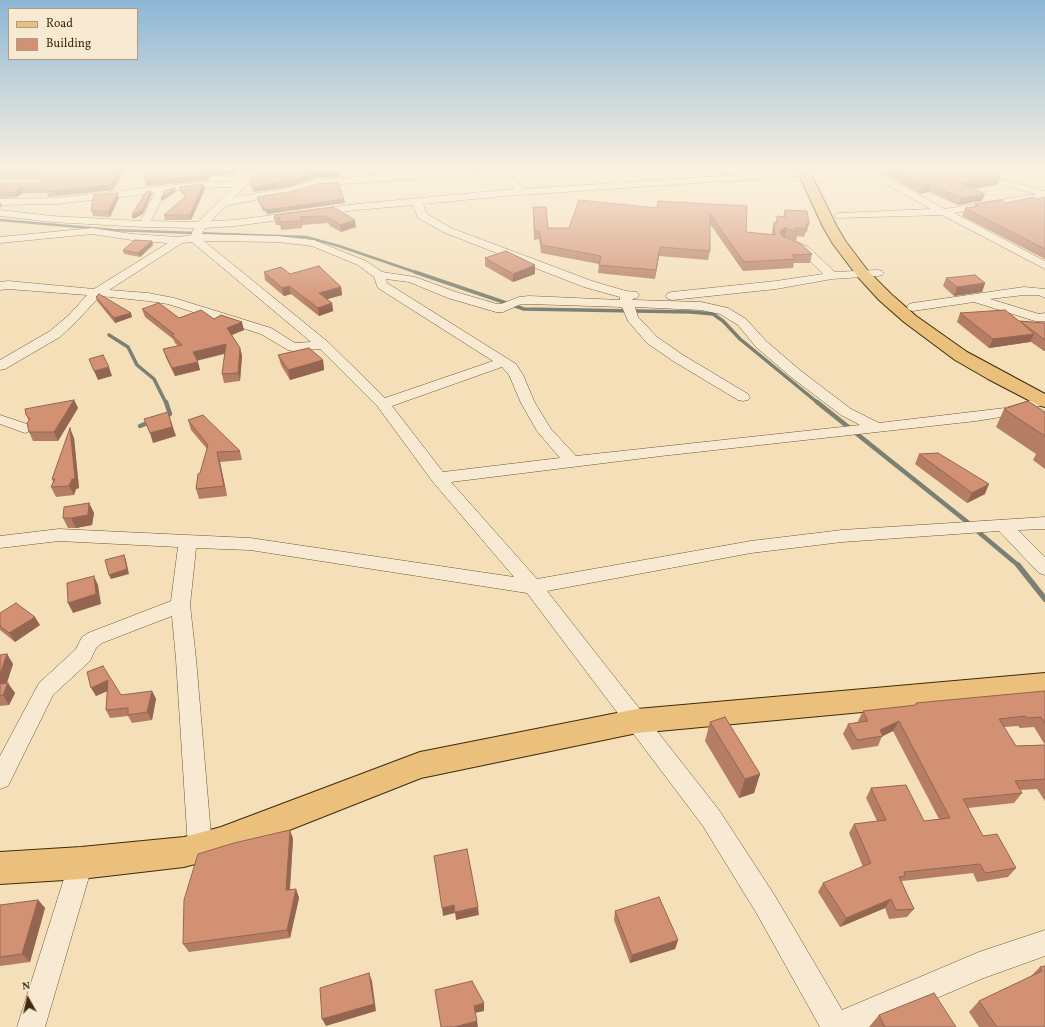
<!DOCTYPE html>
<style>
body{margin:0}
#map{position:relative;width:1045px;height:1027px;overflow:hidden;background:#f4dfb9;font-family:Vollkorn,serif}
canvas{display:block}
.legend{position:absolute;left:8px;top:8px;width:130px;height:52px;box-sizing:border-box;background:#f8ead2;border:1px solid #ae9d82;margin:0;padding:5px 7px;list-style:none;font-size:12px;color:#402a09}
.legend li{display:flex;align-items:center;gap:8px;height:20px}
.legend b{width:20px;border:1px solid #ae9d82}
.north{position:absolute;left:8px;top:979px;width:40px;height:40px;-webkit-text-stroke:3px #f8ead2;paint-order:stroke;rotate:352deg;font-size:11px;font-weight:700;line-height:16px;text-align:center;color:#402a09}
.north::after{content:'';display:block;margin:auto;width:14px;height:18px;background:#402a09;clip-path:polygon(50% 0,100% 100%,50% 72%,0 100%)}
</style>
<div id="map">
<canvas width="1045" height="1027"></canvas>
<ul class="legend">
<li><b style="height:5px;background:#eac07c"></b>Road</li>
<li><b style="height:11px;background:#d39174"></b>Building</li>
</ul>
<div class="north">N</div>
</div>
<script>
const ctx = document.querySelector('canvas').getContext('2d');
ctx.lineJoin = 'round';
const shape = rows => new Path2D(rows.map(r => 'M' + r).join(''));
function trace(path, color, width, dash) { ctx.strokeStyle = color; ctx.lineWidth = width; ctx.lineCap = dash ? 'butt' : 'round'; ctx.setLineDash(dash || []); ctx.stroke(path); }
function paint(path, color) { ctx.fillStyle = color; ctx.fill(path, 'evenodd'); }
trace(shape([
 [0,220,113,230,306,237,339,246,418,273]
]), '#7b8074', 2.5);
trace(shape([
 [415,272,524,309,691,312,713,314,723,321,740,339,818,403],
 [109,335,128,347,137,365,154,379,166,403]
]), '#7b8074', 3.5);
trace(shape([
 [817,402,971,525],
 [164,417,170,414,166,402],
 [140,426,150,422],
 [976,530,1019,566]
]), '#7b8074', 4.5);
trace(shape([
 [1018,565,1045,599]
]), '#7b8074', 5.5);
const minor = shape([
 [262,168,273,168,246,186,235,197,288,188,316,180,422,172,458,171,476,168,505,168,524,189,615,183,604,168,613,168,625,182,819,170,821,172,819,174,816,175,504,196,423,204,427,214,451,228,592,281,626,291,637,292,639,295,637,298,632,299,633,300,701,302,728,308,746,319,766,341,801,371,851,409,879,423,1005,408,1045,396,1045,404,1007,416,976,421,661,456,451,482,537,579,751,541,842,530,1045,517,1045,529,1018,530,1045,557,1045,575,1039,573,999,531,842,542,751,553,547,591,719,810,775,896,842,1010,979,952,1045,930,1045,956,981,979,870,1027,820,1027,757,914,703,826,527,593,250,550,196,548,190,605,196,659,212,847,209,855,200,859,191,855,188,847,176,659,172,616,102,643,96,648,90,661,53,695,8,786,0,789,0,756,39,683,76,649,82,637,88,633,171,601,178,547,59,541,0,548,0,536,59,529,250,538,514,577,433,482,378,407,320,349,293,351,288,350,261,334,168,304,148,301,100,296,77,321,60,337,5,369,0,370,0,360,50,331,69,315,87,295,8,289,0,290,0,282,8,281,94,289,168,243,132,240,92,234,0,243,0,237,92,228,132,234,179,237,191,235,194,228,144,227,52,222,0,216,0,210,52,216,141,221,155,193,56,204,0,205,0,199,56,198,200,182,241,181,262,168],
 [496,171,514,189,357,204,235,220,211,221,227,205,289,194,317,186,422,178,458,177,496,171],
 [234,187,198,222,151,221,165,192,200,188,234,187],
 [413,205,418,218,443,232,584,287,620,297,620,300,529,296,519,297,501,304,497,304,456,292,415,277,382,272,366,261,314,240,278,236,202,234,205,228,235,226,357,210,413,205],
 [204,241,278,242,312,246,358,265,374,277,378,288,493,361,385,398,328,342,204,241],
 [192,242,311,342,295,343,271,328,174,298,148,293,109,290,182,243,192,242],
 [386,279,409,282,448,298,496,312,503,312,521,304,529,304,622,307,628,321,647,343,673,361,738,400,743,401,748,400,750,397,748,394,683,355,657,337,638,317,635,307,701,310,720,314,738,325,756,347,791,377,841,415,860,425,576,456,551,429,535,403,523,375,516,364,387,283,386,279],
 [502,367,509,375,521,403,537,431,560,458,443,472,392,406,502,367],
 [857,168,869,168,945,209,1036,194,941,168,959,168,1045,191,1045,199,954,213,1045,261,1045,269,942,215,836,218,835,216,836,214,840,213,931,209,857,168],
 [793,240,808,247,835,272,878,270,882,271,884,273,882,275,878,276,832,279,776,289,672,300,668,299,666,296,668,293,672,292,776,281,823,274,800,251,789,245,788,243,789,241,793,240],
 [1024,287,1045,289,1045,298,1039,295,1024,295,990,299,1039,314,1045,313,1045,321,1035,321,974,302,913,311,909,310,907,307,909,304,913,303,1024,287],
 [0,415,30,425,33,428,30,431,25,433,0,424,0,415],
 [81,851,90,854,93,863,45,1027,17,1027,69,863,72,854,81,851]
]);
const major = shape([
 [796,168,808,168,837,227,846,242,868,271,891,294,916,316,967,352,1045,394,1045,407,1038,405,988,379,955,360,904,322,879,300,858,277,833,244,823,227,796,168],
 [1045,673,1045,695,637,733,421,778,221,857,184,867,81,879,0,884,0,852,81,847,184,837,221,827,420,752,637,709,1045,673]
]);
trace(minor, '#6d5735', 1);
trace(major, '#402a09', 2);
paint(minor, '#f8ead2');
paint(major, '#eac07c');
paint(shape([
 [0,168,135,168,134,170,125,170,113,190,56,196,48,197,47,193,23,193,17,197,0,198,0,183,38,183,42,181,41,180,0,180],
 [144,168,236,168,236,174,213,176,211,174,208,180,146,186,145,181],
 [242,168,259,168,251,173,244,174],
 [873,168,967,168,997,185,973,188,982,201,958,205,929,192,920,194],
 [341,171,339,177,316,178,288,187,254,192,250,185,249,180],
 [179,187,205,189,191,220,165,220,164,215,185,197,181,192],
 [257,197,345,203,267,214,265,211,263,211,258,201],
 [1045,197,1045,259,962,216,965,208,974,207,975,204,1006,203,1037,199],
 [119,198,110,217,93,216,91,210],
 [747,206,746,232,772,234,772,231,774,222,776,222,777,216,783,217,785,210,809,224,807,232,806,232,804,237,797,236,796,241,784,237,812,254,810,263,794,263,793,268,743,271,710,224,710,251,708,260,659,256,655,279,598,273,599,264,541,253,539,239,534,240,533,215,533,207,548,228,569,228,657,208],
 [333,207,356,227,341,232,330,226,328,223,302,225,302,228,281,230,280,225,276,225,274,218],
 [152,241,153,245,140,257,124,254,123,250],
 [485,258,535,274,513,282,485,266],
 [264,272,290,274,341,287,342,295,327,299,332,303,333,311,319,316,291,294,284,296,265,280],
 [946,278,985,283,982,292,954,296,943,286],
 [96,297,132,317,115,323,97,301],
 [142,309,179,318,214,319,244,330,232,335,240,348,242,356,240,381,224,383,222,374,225,353,197,360,200,370,175,376,166,358,163,349,178,346,175,343,173,339,145,317],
 [960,313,1019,321,1045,323,1045,351,1044,351,1031,342,1030,342,989,348,957,322],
 [278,355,323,360,324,370,290,380,281,365],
 [74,400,78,408,58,441,33,441,29,432,29,421,26,415],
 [1004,409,1045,412,1045,469,1033,460,1036,454,996,427],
 [188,420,240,451,242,460,220,462,227,496,199,499,196,489,207,449,191,430],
 [74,438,79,488,76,489,74,495,56,497,51,487,53,482,52,479],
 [919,454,985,494,967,503,915,464],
 [89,503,94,513,92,525,76,528,68,528,63,518],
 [0,613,40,625,15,642,0,630],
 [7,654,13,664,7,683,15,693,9,705,0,706,0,655],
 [87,672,121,695,152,691,156,699,152,720,132,723,128,716,110,718,106,710,107,691,96,696],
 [1045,691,1045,801,1037,789,1020,790,1022,793,1014,803,968,808,983,836,1016,868,1008,877,977,882,973,873,902,881,902,882,914,909,907,917,889,919,885,908,840,927,818,892,823,883,863,867,849,833,854,824,877,821,866,798,871,788,924,821,939,819,893,731,882,736,878,746,852,750,843,734,848,724,859,722,858,721,863,711,915,705,916,703],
 [1018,726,1020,728,1034,727,1045,745,1016,746,1004,727],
 [710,722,760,774,754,793,739,798,705,741],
 [290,830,293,839,290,890,296,889,299,898,290,938,189,952,183,944],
 [38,900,45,908,30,962,0,966,0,905],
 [615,911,678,940,675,949,630,963,614,920],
 [1045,966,1045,1027,979,1027,969,1012,979,1001,1030,977,1040,967],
 [879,1015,956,1027,869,1027]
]), '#b57d64');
paint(shape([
 [121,168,124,168,125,170,113,190,56,196,54,191],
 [250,168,259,168,251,173],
 [339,168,341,168,341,171,339,177,316,178,288,187,254,192,252,187],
 [210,169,211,174,208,180,146,186,145,181],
 [1000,177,997,185,958,191,961,183],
 [203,184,205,189,191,220,190,215],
 [931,184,929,192,920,194,922,186],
 [21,188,23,193,17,197,15,192],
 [175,188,176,192,162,201,161,198],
 [151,191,152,195,143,214,133,219,132,215],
 [118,193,119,198,110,217,108,212],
 [985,194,982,201,958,205,961,198],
 [344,199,345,203,267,214,266,210],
 [0,202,2,206,0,207],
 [262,207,264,207,265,211,263,211],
 [355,220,356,227,341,232,340,225],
 [786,228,785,237,781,238,780,232,782,229],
 [152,241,153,245,140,257,138,253],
 [660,247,659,256,655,279,656,270],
 [535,265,535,274,513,282,513,274],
 [985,283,982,292,954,296,957,287],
 [289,286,291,294,284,296,282,288],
 [341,287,342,295,321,301,319,293],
 [332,303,333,311,319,316,318,308],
 [131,313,132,317,115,323,114,318],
 [242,322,244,330,229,336,227,328],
 [1034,334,1030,342,989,348,993,339],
 [226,344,228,353,196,361,193,352],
 [240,348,242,356,240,381,238,373],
 [323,360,324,370,290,380,288,370],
 [198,362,200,370,175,376,172,368],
 [109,367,112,376,98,380,94,371],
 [74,400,78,408,58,441,54,432],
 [168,412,176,436,153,443,150,433],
 [70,428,74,438,79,488,76,489,74,495,69,486],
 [217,452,220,462,227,496,224,486],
 [989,484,985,494,967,503,972,493],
 [89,503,94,513,92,525,76,528,71,518],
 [124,555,126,560,129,574,111,579,109,575],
 [94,576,98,585,101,604,73,613,68,603],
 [35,617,40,625,15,642,9,633],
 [7,654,13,664,3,694,8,683,15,693,9,705,3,695,0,689,0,674],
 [108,680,112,689,96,696,91,688],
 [152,691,156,699,152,720,147,712],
 [899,721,893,731,881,737,880,730],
 [760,774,754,793,739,798,745,779],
 [290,830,293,839,289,899,286,890],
 [296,889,299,898,290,938,287,930],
 [891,899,885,908,840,927,846,918],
 [38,900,45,908,30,962,22,954],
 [454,905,455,913,443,916,442,908],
 [478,907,479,915,456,920,455,912],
 [678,940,675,949,630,963,632,955],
 [369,973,372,981,376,1011,326,1026,322,1019],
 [484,1003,484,1011,475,1013,474,1006],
 [477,1021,478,1027,454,1027]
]), '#946651');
const building = shape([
 [0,168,121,168,111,185,54,191,46,191,48,188,21,188,15,192,0,192,0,183,38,183,44,179,39,174,0,174,0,168],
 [144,168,235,168,235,169,211,170,210,169,207,175,145,181,144,168],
 [266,168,339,168,338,171,315,173,287,181,252,187,249,180,266,168],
 [889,168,967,168,1000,177,961,183,985,194,961,198,931,184,922,186,889,168],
 [338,182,344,199,266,210,264,207,262,207,257,197,289,192,317,184,338,182],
 [203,184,190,215,164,215,186,196,179,187,203,184],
 [175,188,161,198,165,190,175,188],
 [151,191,142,210,132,215,146,192,151,191],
 [118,193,108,212,91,210,94,195,118,193],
 [1033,197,1037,199,1045,197,1045,249,965,208,979,206,975,204,1000,200,1006,203,1033,197],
 [579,200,657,208,658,201,747,206,746,232,775,235,774,222,777,223,777,216,785,217,785,210,807,211,809,224,806,224,806,229,795,228,798,232,786,228,782,229,780,232,782,236,801,244,812,254,792,255,795,259,744,262,710,214,710,251,660,247,656,270,599,265,601,256,542,245,539,231,535,231,533,207,546,207,548,228,569,228,579,200],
 [333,207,355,220,340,225,329,218,327,216,301,217,301,221,280,222,280,218,274,218,275,215,333,207],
 [135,240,152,241,138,253,123,250,135,240],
 [506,251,535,265,513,274,485,258,506,251],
 [319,266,341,287,319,293,332,303,318,308,289,286,282,288,264,272,281,267,290,274,319,266],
 [975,275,985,283,957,287,946,278,975,275],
 [99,294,131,313,114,318,96,297,99,294],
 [159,303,179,318,201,310,214,319,221,315,242,322,227,328,240,348,238,373,222,374,226,344,193,352,198,362,172,368,163,349,182,345,172,335,174,334,142,309,159,303],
 [1005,310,1019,321,1045,323,1045,340,1021,322,1034,334,993,339,960,313,1005,310],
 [309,348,323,360,288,370,278,355,309,348],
 [103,355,109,367,94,371,89,359,103,355],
 [74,400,54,432,29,432,27,423,30,419,26,415,25,409,74,400],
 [1028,401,1045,412,1045,436,1004,409,1028,401],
 [168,412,172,427,150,433,144,419,168,412],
 [203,415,240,451,217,452,224,486,196,489,198,474,200,473,208,445,188,420,203,415],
 [70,428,75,479,72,479,69,486,51,487,55,479,52,479,70,428],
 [938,453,989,484,972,493,919,454,938,453],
 [89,503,88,515,71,518,63,518,64,507,89,503],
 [124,555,127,569,109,575,105,560,124,555],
 [94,576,96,594,68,603,67,583,94,576],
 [16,603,35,617,9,633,0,626,0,613,16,603],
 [7,654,0,674,0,655,7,654],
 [103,666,121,695,152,691,147,712,128,715,128,708,106,710,108,680,91,688,87,672,103,666],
 [8,683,3,695,0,696,0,684,8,683],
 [1045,691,1045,723,1041,717,1027,718,1025,716,999,719,1016,746,1045,745,1045,779,1015,781,1022,793,963,799,983,836,997,834,1016,868,985,873,980,864,904,872,905,876,899,877,914,909,896,910,891,899,846,918,823,883,871,863,854,824,886,820,871,788,906,785,924,821,950,818,899,721,880,730,883,736,857,740,848,724,868,721,863,711,916,705,916,703,1045,691],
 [725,717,760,774,745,779,710,722,725,717],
 [290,830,286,890,296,889,287,930,183,944,184,900,198,854,234,843,290,830],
 [467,849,478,907,455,912,454,905,442,908,434,856,467,849],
 [659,897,678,940,632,955,615,911,659,897],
 [38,900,22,954,0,957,0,905,38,900],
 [1045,966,1045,1027,997,1027,979,1001,1042,971,1040,967,1045,966],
 [369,973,374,1004,322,1019,320,988,369,973],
 [472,981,484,1003,474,1006,477,1021,454,1027,441,1027,435,990,472,981],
 [934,993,956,1027,885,1027,879,1015,934,993]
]);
paint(building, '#d39174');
trace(building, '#946651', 1);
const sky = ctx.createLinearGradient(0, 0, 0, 312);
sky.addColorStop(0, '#8cb6d6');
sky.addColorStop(0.54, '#faf1e0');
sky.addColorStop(1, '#faf1e000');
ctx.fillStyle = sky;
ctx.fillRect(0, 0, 1045, 312);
</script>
